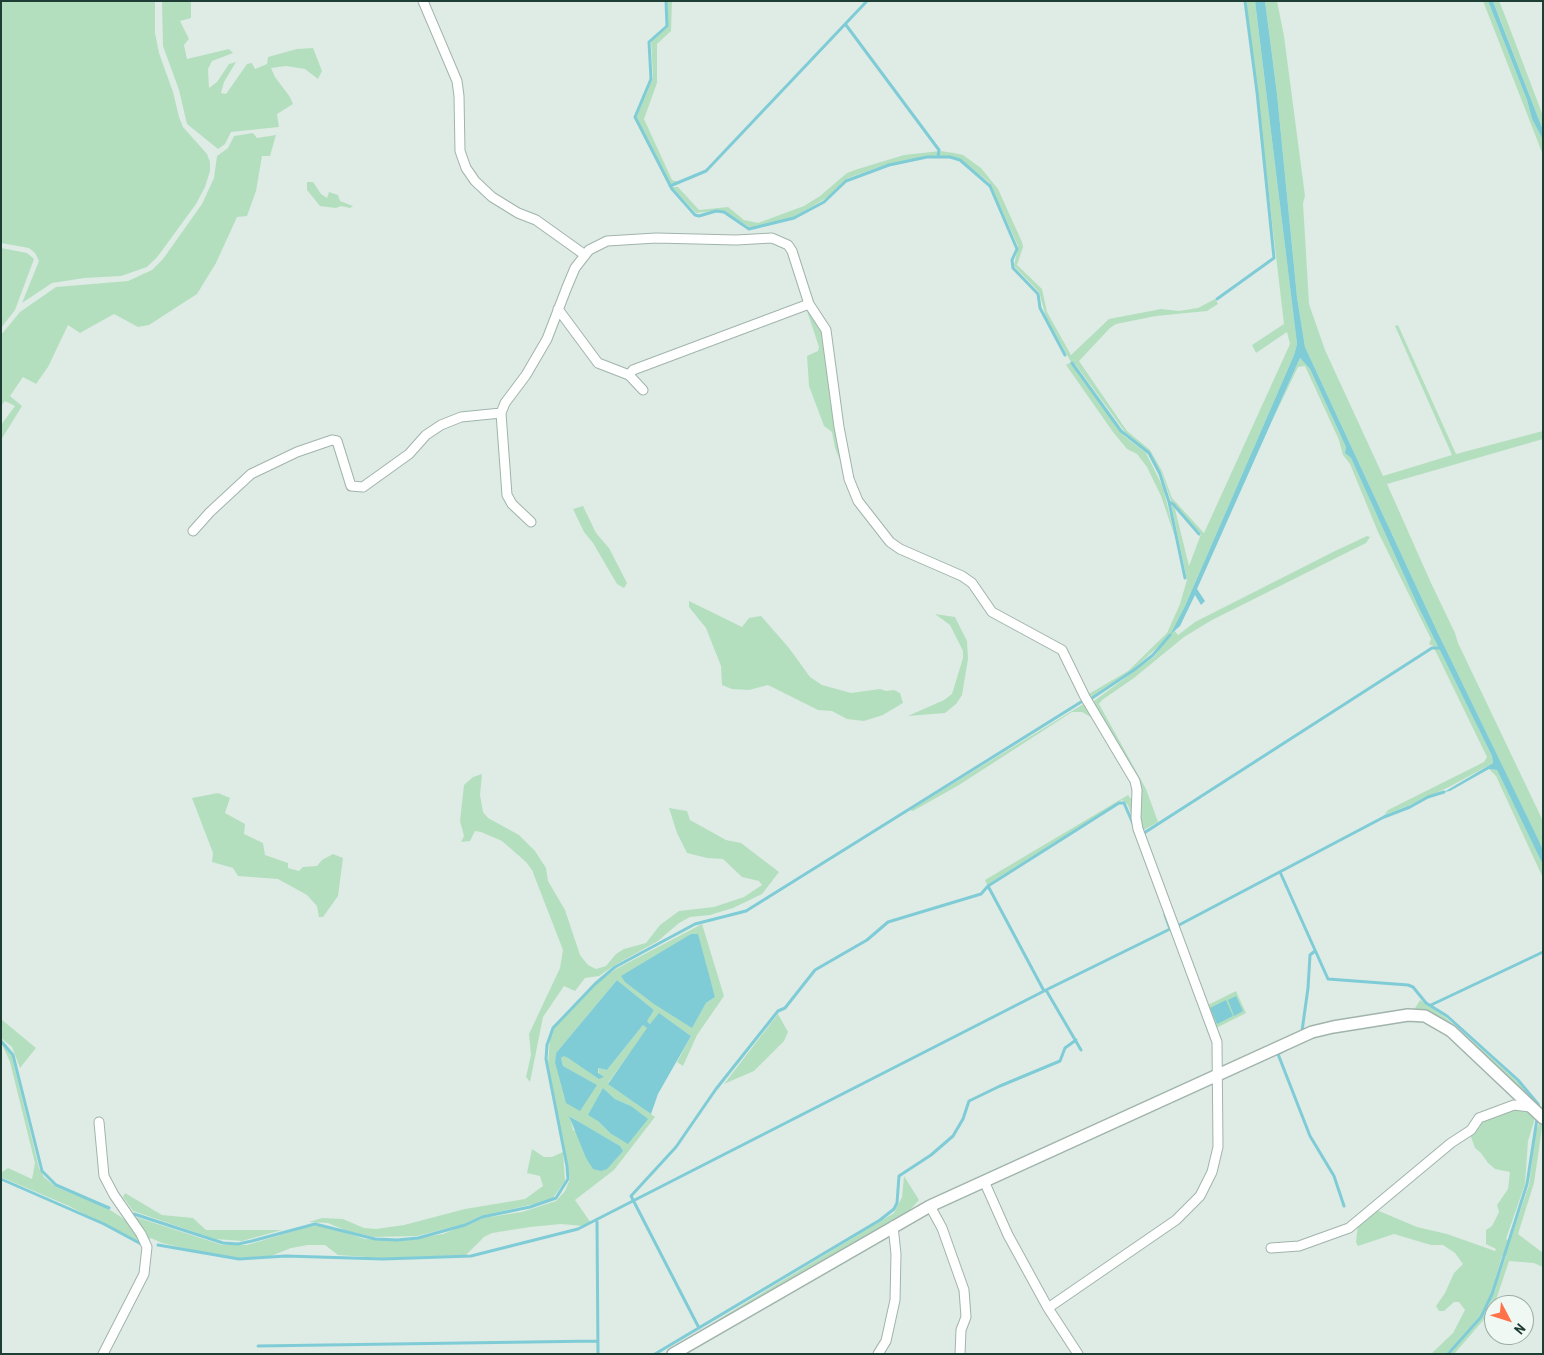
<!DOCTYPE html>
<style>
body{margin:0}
#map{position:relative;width:1544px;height:1355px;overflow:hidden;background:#deece5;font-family:"Roboto Condensed",sans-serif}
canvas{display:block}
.frame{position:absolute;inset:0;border:2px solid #1e3d34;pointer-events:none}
.north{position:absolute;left:1484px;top:1295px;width:50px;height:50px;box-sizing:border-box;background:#eff8f3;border:1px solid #9bada7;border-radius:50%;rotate:130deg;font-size:14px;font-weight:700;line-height:20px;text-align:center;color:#1e3d34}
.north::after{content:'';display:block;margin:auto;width:18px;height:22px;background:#ff7249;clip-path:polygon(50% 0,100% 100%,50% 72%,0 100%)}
</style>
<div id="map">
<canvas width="1544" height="1355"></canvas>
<div class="frame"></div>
<div class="north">N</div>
</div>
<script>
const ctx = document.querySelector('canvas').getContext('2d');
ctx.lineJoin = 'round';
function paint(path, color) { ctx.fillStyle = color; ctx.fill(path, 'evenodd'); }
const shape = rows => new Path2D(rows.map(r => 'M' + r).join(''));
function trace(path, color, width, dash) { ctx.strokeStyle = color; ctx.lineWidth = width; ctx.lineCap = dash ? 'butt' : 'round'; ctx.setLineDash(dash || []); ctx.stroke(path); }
paint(shape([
 [1,1,155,1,155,33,159,53,173,92,179,117,183,127,207,154,210,162,210,171,205,187,196,204,158,256,147,267,121,276,84,278,52,283,22,303,39,261,35,253,29,248,1,243],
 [162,1,191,1,191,18,180,21,189,39,184,45,187,59,229,49,233,53,212,61,208,69,209,88,217,82,229,64,236,62,224,82,221,93,226,94,247,64,252,63,255,69,267,64,268,57,297,49,313,48,322,71,318,79,305,69,286,66,271,68,275,77,290,97,293,104,277,114,279,127,231,132,225,144,218,149,187,124,179,90,163,46],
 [667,1,672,1,671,31,657,44,657,83,644,119,672,180,678,182,670,184,636,117,653,78,651,40,668,27],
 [1246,1,1255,1,1297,344,1294,355,1185,606,1171,634,1175,631,1178,635,1195,622,1333,552,1367,536,1370,537,1366,543,1212,620,1184,637,1134,678,1102,700,1099,704,1146,789,1158,822,1144,830,1139,818,1139,798,1142,789,1093,704,1094,701,1155,656,1166,640,1133,669,1092,696,1087,695,1128,671,1167,633,1180,604,1187,580,1171,504,1175,509,1189,566,1201,534,1171,501,1162,474,1149,452,1125,432,1076,365,1072,362,1124,436,1146,453,1163,487,1175,537,1161,496,1147,467,1137,454,1127,449,1113,432,1066,365,1071,362,1046,317,1039,292,1014,266,1018,246,989,182,958,158,927,156,885,165,848,178,828,197,794,217,751,228,721,210,696,213,672,187,678,187,699,210,728,207,744,220,758,223,804,206,820,196,847,173,858,169,904,155,940,151,954,153,963,155,981,168,998,189,1022,242,1023,247,1017,265,1042,289,1047,312,1071,355,1109,319,1161,309,1179,311,1198,308,1215,299,1218,304,1207,311,1156,316,1116,324,1110,328,1079,361,1127,431,1150,450,1162,471,1172,498,1204,533,1290,344,1287,332,1256,353,1252,345,1284,324],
 [1265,1,1277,1,1284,36,1305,196,1303,203,1309,304,1325,350,1383,476,1452,455,1395,326,1398,325,1456,454,1543,431,1543,439,1387,484,1431,583,1455,633,1458,643,1543,821,1543,850,1437,631,1305,347,1297,297,1277,94],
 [1483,1,1488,1,1527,100,1532,119,1543,140,1543,155],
 [1493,1,1499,1,1504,13,1543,116,1543,130],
 [253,133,257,138,276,135,270,156,262,156,256,191,247,216,237,217,216,263,197,294,149,325,138,327,114,314,80,333,68,325,48,367,36,384,23,377,10,396,22,406,1,440,1,425,15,406,5,401,1,406,1,335,20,312,56,287,128,281,152,270,163,259,202,204,214,178,217,156,228,148,234,136],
 [307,182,313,182,321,194,327,198,329,192,338,195,340,201,353,206,350,208,341,206,336,208,320,206,307,190],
 [1,248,27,253,34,259,15,310,1,328],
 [806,308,823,332,844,470,835,448,832,432,824,426,809,386,807,356,818,351,819,347],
 [1300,358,1310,369,1346,447,1345,453,1351,458,1417,604,1492,756,1493,763,1449,787,1408,806,1384,815,1388,810,1484,762,1487,757,1433,646,1429,644,1431,639,1378,532,1350,464,1343,455,1339,440,1305,366,1298,367,1272,421],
 [583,506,596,533,609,548,627,583,624,588,617,584,593,543,584,532,573,509],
 [689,601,742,627,749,618,761,616,789,648,810,677,822,685,851,693,880,689,886,691,894,690,900,693,903,703,883,715,864,721,847,719,832,711,818,710,768,685,749,690,732,689,722,685,721,666,706,628,689,607],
 [935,614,955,617,967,641,968,659,962,695,956,704,945,713,908,716,944,700,952,694,963,658,963,651,950,625],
 [1085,703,1096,720,1082,712,1072,712,959,785,913,811,910,810],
 [1489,769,1497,770,1543,865,1543,878,1496,776],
 [482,774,480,795,483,812,488,818,519,835,535,851,546,868,548,881,565,910,580,955,588,965,596,969,606,966,616,954,624,949,646,943,660,925,679,911,714,907,744,897,762,885,759,881,742,877,723,859,707,858,687,853,677,833,669,808,687,811,690,820,726,840,741,843,779,872,762,894,733,908,710,915,690,917,679,923,658,941,615,965,599,976,585,978,575,991,564,986,543,1017,530,1082,526,1077,531,1055,529,1034,560,968,563,950,532,870,526,862,502,841,481,832,475,831,470,841,461,842,464,836,460,821,464,785,473,777],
 [218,793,230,798,225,813,245,824,244,834,263,843,265,855,288,863,288,868,299,871,303,867,317,866,322,860,333,854,343,858,338,896,323,917,319,917,317,906,307,895,278,879,238,876,233,868,212,862,213,853,192,798],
 [1128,795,1130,798,1132,798,1134,823,1128,805,1122,800,987,885,985,880],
 [702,924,724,996,697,1035,683,1066,677,1062,691,1036,660,1014,651,1024,646,1021,654,1010,617,980,556,1053,555,1062,597,1085,563,1066,561,1058,564,1055,568,1058,600,1079,598,1068,607,1070,643,1025,648,1028,608,1083,655,1117,614,1170,575,1200,591,1223,583,1226,561,1224,530,1227,492,1233,484,1237,466,1255,382,1258,338,1255,325,1245,308,1245,291,1248,271,1256,239,1258,217,1256,162,1243,151,1238,149,1240,133,1216,222,1245,247,1245,308,1227,322,1225,365,1239,399,1241,443,1234,483,1218,522,1212,556,1201,565,1191,570,1179,548,1063,550,1038,555,1027,596,984,616,969],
 [691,934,705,964,715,997,706,1003,692,1027,672,947],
 [603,1088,615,1099,631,1106,610,1133,598,1121],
 [570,1116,587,1127,620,1146,573,1130],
 [1236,991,1246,1013,1216,1028,1208,1005],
 [1420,1000,1445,1017,1497,1063,1519,1083,1539,1107,1493,1067,1414,1010],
 [778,1014,788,1032,784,1041,754,1071,724,1084],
 [1,1019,36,1048,20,1068,12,1047,1,1038],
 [1,1042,12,1056,39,1168,44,1177,56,1187,107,1208,127,1221,141,1243,69,1206,1,1177,1,1173,8,1168,32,1179,35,1163,10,1062],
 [1522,1108,1535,1118,1528,1141,1525,1184,1506,1239,1510,1241,1529,1185,1536,1131,1540,1121,1543,1121,1534,1183,1518,1234,1543,1253,1543,1267,1534,1263,1509,1261,1495,1303,1487,1316,1454,1354,1449,1354,1481,1318,1488,1307,1506,1256,1502,1256,1491,1293,1480,1316,1446,1354,1431,1354,1453,1333,1465,1310,1459,1302,1454,1302,1444,1311,1439,1311,1436,1306,1445,1293,1454,1273,1463,1264,1455,1253,1443,1245,1431,1245,1394,1234,1358,1246,1356,1242,1358,1224,1374,1212,1379,1211,1417,1227,1447,1234,1495,1251,1496,1249,1486,1244,1486,1230,1492,1226,1499,1212,1497,1205,1508,1189,1510,1172,1495,1169,1488,1163,1481,1153,1475,1148,1470,1134,1480,1119,1508,1109],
 [532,1149,544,1157,552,1157,563,1152,565,1181,553,1198,543,1202,481,1216,464,1224,417,1236,374,1237,347,1231,328,1223,309,1222,322,1218,343,1219,364,1228,376,1229,404,1225,465,1209,525,1199,543,1186,540,1176,527,1173],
 [904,1176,919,1200,910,1210,701,1330,894,1213,902,1197],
 [125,1193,162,1215,193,1218,206,1230,282,1230,242,1241,215,1239,133,1211,123,1197]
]), '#b4dfbf');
paint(shape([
 [1255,1,1265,1,1277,94,1297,297,1305,347,1437,631,1538,839,1543,850,1543,865,1497,770,1489,769,1450,791,1444,792,1493,763,1492,756,1417,604,1351,458,1345,453,1346,447,1310,369,1300,358,1197,589,1205,601,1201,605,1195,595,1180,626,1170,635,1185,606,1294,355,1297,344],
 [1488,1,1493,1,1499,17,1543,130,1543,140,1532,119,1527,100],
 [691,934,698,934,715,997,706,1003,692,1028,654,1004,625,982,621,976],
 [617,980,654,1010,647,1021,650,1024,659,1013,691,1036,658,1094,651,1114,608,1084,647,1028,643,1025,607,1070,598,1068,598,1073,604,1077,599,1079,568,1058,564,1056,561,1058,563,1066,597,1085,580,1111,566,1103,555,1062,556,1053],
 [1236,996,1243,1011,1234,1016,1228,1000],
 [1226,1000,1233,1016,1217,1024,1210,1008],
 [603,1088,615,1099,631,1106,648,1119,628,1144,610,1133,598,1121,588,1115],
 [569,1116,620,1146,623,1151,607,1169,601,1171,593,1169,586,1158]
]), '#7fccd7');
trace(shape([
 [666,1,667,26,649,42,651,79,635,117,672,189,695,215,699,216,716,211,724,212,749,229,794,218,824,202,846,181,889,165,927,157,950,157,960,160,990,186,1017,249,1012,260,1013,268,1038,294,1040,308,1065,355],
 [846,25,939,150,938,157],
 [670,186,706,171,867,1],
 [1217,299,1274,258,1257,92,1245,1],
 [1072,363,1121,431,1149,453,1160,474,1169,502,1185,578],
 [1169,502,1173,504,1199,534],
 [1092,698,1134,670,1153,655,1170,635],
 [1144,833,1432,648,1439,648],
 [1280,872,1328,979,1408,985,1413,987,1426,1003,1447,1016,1518,1080,1538,1104,1540,1111],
 [988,886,1044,991],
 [1179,925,1384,817,1410,807,1428,797,1444,792],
 [1046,990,1081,1050],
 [1431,1005,1543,952],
 [1302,1031,1308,988,1310,955,1315,951],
 [1,1041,13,1055,42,1171,56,1185,109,1208],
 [1287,1049,1278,1054,1310,1136,1334,1176,1344,1206],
 [1,1179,104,1224,143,1245],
 [134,1214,223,1243,238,1244,252,1241,315,1224,375,1239,397,1240,418,1238,465,1225,482,1217,530,1207,556,1198,568,1179,567,1166,546,1059,547,1045,553,1028,595,984,615,967,695,924,746,911,1081,702],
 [597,1222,598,1354],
 [158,1245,239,1259,286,1256,383,1259,471,1256,578,1229,1046,990,1170,929,1165,915],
 [699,1328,631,1196,676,1147,716,1089,778,1011,785,1008,815,970,867,940,888,922,981,894,988,886,1119,803,1124,803,1134,826],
 [258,1346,597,1341],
 [655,1354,880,1220,894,1209,897,1203,899,1176,931,1155,953,1136,963,1119,969,1101,1000,1086,1060,1061,1065,1048,1076,1040],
 [1448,1354,1481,1317,1492,1294,1527,1184,1537,1119]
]), '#7fccd7', 3);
const minor = shape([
 [423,1,457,81,459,96,460,151,466,168,475,181,492,197,518,213,536,220,585,255],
 [558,309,598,363,629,375,643,390],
 [629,375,633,370,809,304],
 [531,522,512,504,507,495,501,413,505,403,526,375,547,339,567,287,575,268,589,250,607,241,656,238,736,240,772,238,788,245,792,251,809,304,826,330,839,427,849,479,858,501,890,542,900,549,962,576,972,583,992,612,1062,650,1085,697,1135,781,1137,790,1136,818,1138,829,1217,1042,1218,1147,1212,1172,1200,1196,1176,1220,1048,1308],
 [193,531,210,512,251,474,297,452,332,440,337,441,351,486,363,487,409,454,426,435,441,425,461,417,501,413],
 [99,1122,104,1176,114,1195,141,1234,147,1247,144,1274,103,1354],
 [984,1181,1008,1235,1048,1308,1078,1354],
 [930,1206,942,1228,964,1290,966,1317,961,1330,960,1354],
 [1271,1248,1299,1246,1349,1228,1451,1143,1471,1130,1479,1118,1514,1105,1530,1107],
 [878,1354,886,1341,895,1300,896,1254,893,1226]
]);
const tertiary = shape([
 [673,1354,930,1206,1312,1032,1333,1027,1408,1015,1425,1016,1451,1031,1543,1118]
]);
trace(minor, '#a1b4ac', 11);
trace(tertiary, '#a1b4ac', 14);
trace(minor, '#fff', 9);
trace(tertiary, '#fff', 11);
</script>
